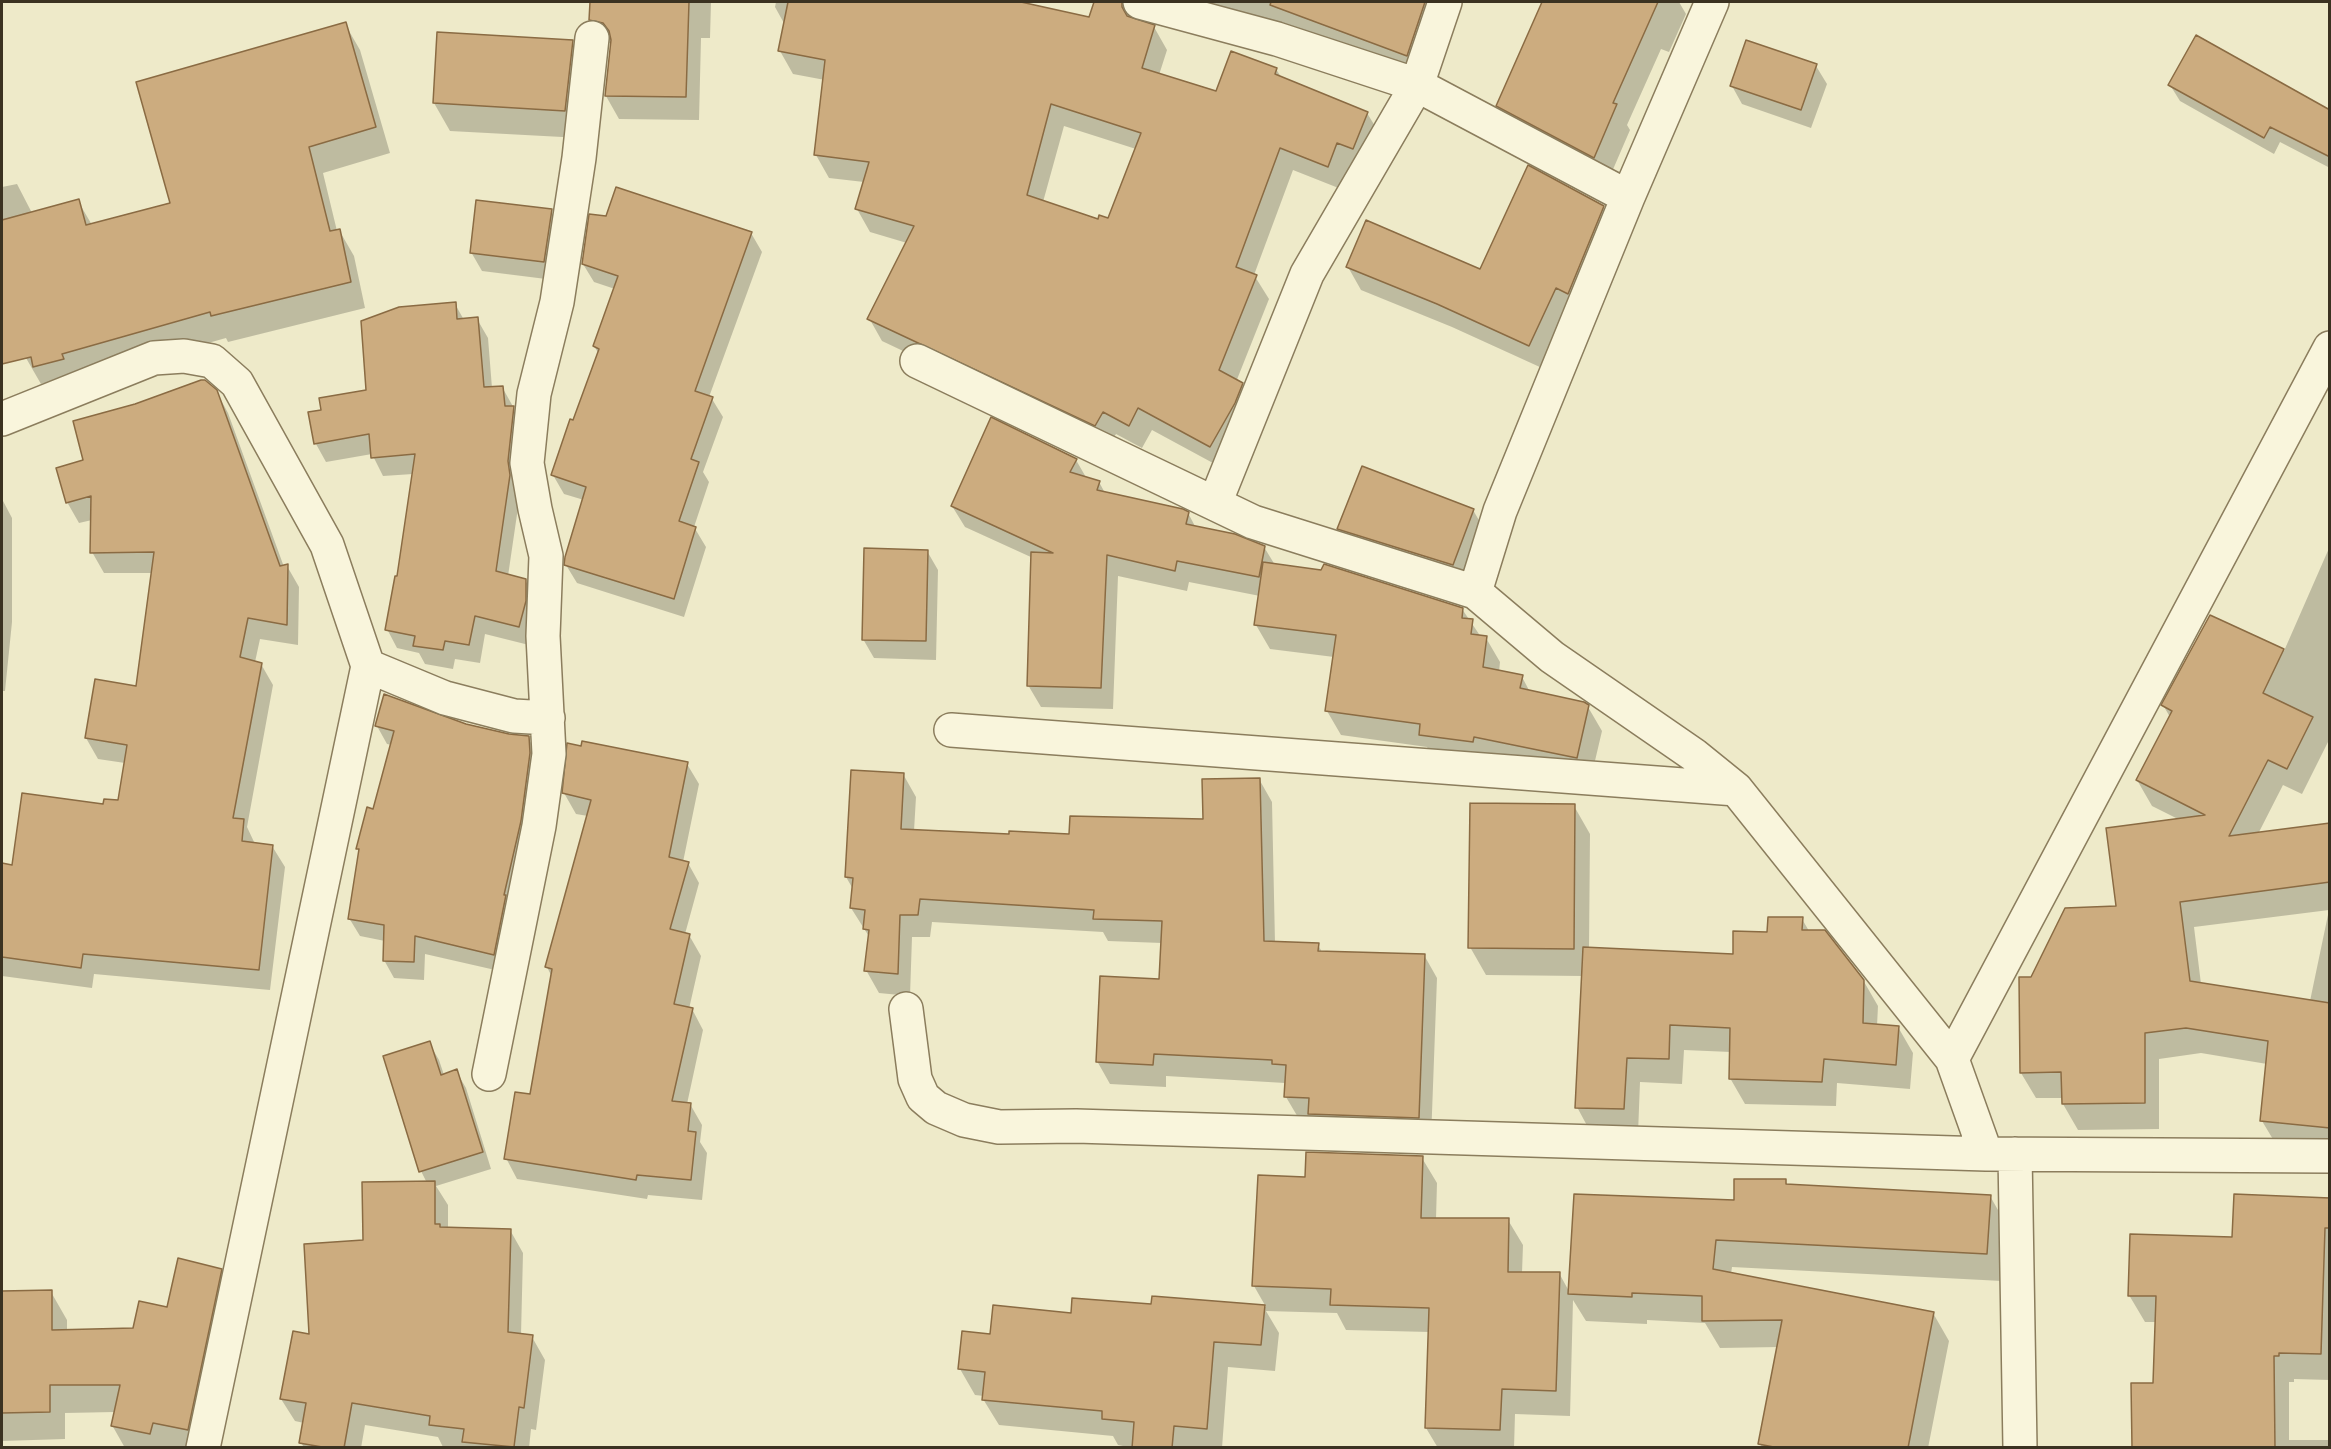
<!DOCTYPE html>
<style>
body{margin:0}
#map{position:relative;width:2331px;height:1449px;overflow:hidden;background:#eeeac9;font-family:"Playfair Display",serif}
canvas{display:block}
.frame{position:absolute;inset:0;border:3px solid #3b3221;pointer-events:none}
</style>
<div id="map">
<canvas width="2331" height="1449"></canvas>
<div class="frame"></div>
</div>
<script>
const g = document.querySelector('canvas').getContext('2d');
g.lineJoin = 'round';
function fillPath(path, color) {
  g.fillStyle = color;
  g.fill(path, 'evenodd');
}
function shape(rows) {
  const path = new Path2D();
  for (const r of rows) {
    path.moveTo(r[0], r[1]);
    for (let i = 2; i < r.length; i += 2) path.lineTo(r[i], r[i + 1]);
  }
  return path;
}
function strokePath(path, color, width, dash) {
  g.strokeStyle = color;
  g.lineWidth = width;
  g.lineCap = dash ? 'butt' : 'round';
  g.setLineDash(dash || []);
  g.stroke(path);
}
fillPath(shape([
 [591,2,711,2,710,38,701,38,699,120,619,119,606,96,612,43,604,43,591,20],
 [776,2,1014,2,1090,19,1105,12,1107,2,1455,2,1420,78,1140,11,1135,20,1154,27,1167,50,1159,75,1217,93,1276,69,1281,77,1367,113,1381,136,1366,172,1350,165,1341,189,1293,170,1254,275,1269,299,1236,382,1242,384,1255,408,1224,469,1152,430,1142,448,1116,434,1108,448,882,341,869,318,907,243,870,232,857,209,864,182,829,178,816,155,825,80,793,74,780,51,785,25,775,7],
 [1064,126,1136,149,1109,220,1099,221,1043,202],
 [1543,2,1679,2,1686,14,1669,52,1661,49,1627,125,1630,130,1608,181,1512,130,1498,106],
 [345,24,360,50,390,153,323,173,337,231,339,230,354,256,365,308,228,342,226,338,76,380,49,392,44,383,41,384,26,358,17,351,2,354,2,187,17,184,32,213,78,201,92,225,172,204],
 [572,41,588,69,581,138,450,131,434,103],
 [1816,66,1827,84,1811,128,1742,104,1732,86],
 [2170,85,2330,112,2330,168,2280,142,2274,154,2180,101],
 [1603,207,1617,230,1542,368,1452,327,1361,290,1348,267,1481,271],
 [551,211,562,230,554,280,482,271,471,252],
 [751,233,762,252,709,397,712,399,723,417,703,472,709,482,694,527,706,547,684,617,577,583,566,565,584,500,564,494,553,475,599,354,594,346,615,289,594,282,583,264],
 [455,304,464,320,477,319,488,338,492,388,502,387,524,426,520,494,508,576,525,580,536,599,529,645,485,634,480,663,455,659,453,669,425,664,419,653,397,648,387,629,398,578,413,474,383,476,372,454,326,462,316,444,323,411,367,391],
 [216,391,228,413,284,567,287,566,299,587,298,645,260,639,255,662,261,664,273,685,247,827,255,844,272,846,285,867,270,990,94,974,92,988,2,976,2,865,13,866,105,806,119,802,125,763,98,759,86,738,137,688,153,573,104,573,92,552,92,520,79,523,67,502,85,462],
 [1076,460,1087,479,1099,482,1105,493,1188,513,1196,528,1264,547,1275,565,1462,609,1481,637,1486,638,1500,662,1499,672,1522,677,1530,692,1588,707,1602,731,1590,782,1434,759,1427,747,1341,735,1327,711,1334,657,1270,649,1256,625,1260,596,1189,582,1187,591,1118,576,1113,709,1041,707,1028,685,1033,558,965,527,952,506],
 [2,499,12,518,12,622,5,691,2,691],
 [1473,510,1484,529,1463,583,1350,547,1339,529],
 [2330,546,2330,738,2302,794,2283,785,2258,834,2330,824,2330,1161,2277,1146,2262,1121,2267,1064,2201,1053,2159,1059,2159,1129,2078,1130,2063,1104,2063,1098,2036,1098,2021,1073,2032,978,2117,907,2180,820,2152,806,2137,780,2170,717,2163,705,2210,617,2284,651],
 [2329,910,2310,1001,2201,984,2194,927],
 [927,551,938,570,936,660,874,658,863,639],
 [377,726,466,726,509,736,528,738,539,756,504,972,425,954,424,980,394,978,384,960,385,941,360,936,349,918,360,852,358,848,374,810,392,745,387,744],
 [687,764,699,784,683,862,688,863,699,883,685,934,689,935,701,956,689,1009,692,1009,703,1030,687,1104,690,1104,702,1125,700,1142,707,1153,702,1200,648,1195,647,1199,517,1179,506,1158,532,1096,552,977,547,967,588,816,576,814,564,793],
 [903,774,916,797,914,831,1010,835,1070,836,1205,821,1259,779,1272,802,1275,943,1318,945,1322,952,1424,955,1437,978,1431,1140,1299,1119,1286,1097,1285,1083,1166,1076,1166,1087,1110,1084,1097,1061,1160,980,1162,943,1108,941,1103,932,932,922,930,937,912,937,910,996,879,993,866,970,870,938,851,908,853,889,846,877],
 [1574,806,1590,834,1589,949,1734,955,1769,934,1802,919,1809,931,1863,980,1878,1006,1877,1026,1898,1027,1913,1053,1910,1089,1837,1083,1836,1106,1745,1104,1730,1078,1731,1052,1684,1050,1682,1084,1640,1082,1638,1134,1591,1133,1577,1107,1583,976,1486,975,1470,947],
 [429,1043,439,1060,444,1075,456,1071,466,1088,491,1169,436,1186,448,1205,448,1229,510,1230,523,1253,521,1335,532,1337,545,1360,536,1430,531,1429,529,1448,447,1448,443,1447,438,1437,365,1425,361,1448,304,1448,301,1442,304,1423,295,1421,281,1399,311,1335,364,1242,427,1183,421,1171],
 [1422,1158,1437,1183,1436,1219,1508,1220,1523,1245,1522,1273,1559,1273,1570,1293,1735,1201,1785,1180,1788,1186,1990,1196,2006,1224,2002,1281,1732,1267,1731,1274,1933,1313,1949,1341,1928,1448,1762,1448,1760,1443,1779,1347,1720,1348,1705,1323,1647,1320,1647,1324,1586,1321,1573,1300,1570,1416,1515,1414,1514,1448,1438,1448,1426,1428,1430,1332,1346,1330,1337,1313,1266,1311,1279,1333,1275,1371,1228,1367,1222,1448,1133,1448,1118,1445,1113,1436,999,1425,983,1399,984,1396,975,1395,960,1369,991,1335,1072,1314,1152,1306,1153,1298,1266,1307,1254,1286,1306,1178],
 [2330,1199,2330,1380,2294,1379,2294,1382,2289,1382,2289,1440,2330,1440,2330,1448,2134,1448,2155,1384,2157,1322,2145,1322,2129,1295,2233,1239],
 [221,1270,237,1298,205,1448,125,1448,112,1425,115,1412,65,1413,65,1439,2,1441,2,1293,51,1292,67,1320,67,1331,134,1329,168,1309]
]), '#0003');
const building = shape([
 [590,2,689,2,686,97,605,96,611,40,609,31,603,23,589,20,590,2],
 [788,2,1021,2,1089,17,1094,2,1122,2,1122,7,1127,16,1155,25,1142,68,1216,91,1231,51,1277,68,1275,74,1368,112,1353,149,1337,143,1328,167,1280,148,1236,267,1257,275,1219,370,1243,383,1235,403,1210,447,1138,408,1129,426,1103,412,1095,426,867,319,914,226,855,209,869,162,814,155,825,60,778,51,788,2],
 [1051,104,1141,133,1108,218,1099,215,1098,219,1027,195,1051,104],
 [1271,2,1425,2,1407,56,1270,5,1271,2],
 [1542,2,1658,2,1613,103,1617,104,1594,158,1496,106,1542,2],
 [346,22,376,127,309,147,330,231,340,229,351,282,211,316,210,312,62,354,64,359,33,367,31,357,2,364,2,220,79,199,86,225,170,203,136,82,346,22],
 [437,32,573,40,565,111,433,103,437,32],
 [2196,35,2330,110,2330,157,2270,127,2264,138,2168,85,2196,35],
 [1746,40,1817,64,1801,110,1730,86,1746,40],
 [1528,165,1604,206,1568,294,1556,288,1529,346,1437,304,1346,267,1366,220,1480,269,1528,165],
 [616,187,752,232,695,391,713,397,691,459,699,462,679,521,696,527,674,599,564,565,565,557,586,487,551,475,570,419,573,420,599,349,593,346,618,276,582,264,589,214,606,216,616,187],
 [476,200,552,209,544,262,470,253,476,200],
 [456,302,457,319,478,317,484,387,503,386,505,406,514,406,508,461,510,475,496,571,526,579,526,601,519,627,475,616,469,645,445,641,443,650,413,646,415,636,385,630,395,576,397,576,415,454,371,458,369,434,314,444,308,412,321,410,319,398,366,390,361,321,399,307,456,302],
 [201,380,205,380,217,390,280,566,288,564,287,625,248,618,240,657,262,663,233,818,244,819,242,841,273,845,259,970,83,954,81,968,2,957,2,863,12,865,22,793,103,804,104,799,118,800,127,745,85,738,95,679,136,686,154,552,90,553,91,496,66,503,56,468,83,460,73,421,135,404,201,380],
 [991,417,1077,459,1070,472,1100,481,1097,490,1183,509,1189,512,1186,524,1235,534,1265,546,1259,577,1177,561,1175,571,1107,555,1101,688,1027,686,1031,552,1053,553,951,506,991,417],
 [1362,466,1474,509,1453,565,1337,529,1362,466],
 [864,548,928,550,926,641,862,640,864,548],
 [1263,562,1321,570,1324,564,1463,608,1462,618,1473,619,1471,634,1487,636,1483,667,1523,675,1520,688,1584,702,1589,705,1577,758,1474,737,1473,742,1419,735,1420,724,1325,711,1336,635,1254,625,1263,562],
 [2210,615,2284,649,2263,693,2313,717,2287,769,2268,760,2229,836,2330,823,2330,882,2180,902,2190,981,2330,1003,2330,1128,2260,1121,2268,1041,2186,1028,2145,1033,2145,1103,2062,1104,2061,1072,2020,1073,2019,977,2031,977,2065,908,2116,906,2106,828,2205,815,2136,780,2172,711,2161,705,2210,615],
 [384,694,466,724,509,734,529,736,530,753,521,821,504,895,506,895,494,955,415,936,414,962,383,961,384,925,348,919,359,849,356,849,367,807,373,809,394,731,375,726,384,694],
 [582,741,688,762,669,857,689,862,670,929,690,934,674,1004,693,1008,672,1101,691,1103,688,1131,696,1132,691,1180,637,1175,636,1180,504,1159,515,1092,530,1094,552,969,545,967,591,800,562,793,567,743,581,746,582,741],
 [851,770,904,773,901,829,1009,834,1009,831,1069,834,1070,816,1203,819,1202,779,1260,778,1264,941,1319,943,1318,951,1425,954,1419,1118,1308,1114,1309,1098,1284,1097,1286,1065,1272,1064,1272,1060,1154,1054,1153,1065,1096,1062,1100,976,1159,979,1162,921,1093,919,1094,910,920,899,918,915,900,915,898,974,864,971,869,930,863,929,865,910,850,908,853,878,845,877,851,770],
 [1470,803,1575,804,1574,949,1468,948,1470,803],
 [1768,917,1803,917,1802,930,1825,930,1864,980,1863,1023,1899,1026,1896,1065,1824,1059,1822,1082,1729,1079,1730,1028,1670,1025,1669,1059,1627,1058,1624,1109,1575,1108,1583,947,1733,954,1733,931,1767,932,1768,917],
 [430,1041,441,1075,457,1069,483,1152,419,1172,383,1056,430,1041],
 [1306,1152,1423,1156,1421,1218,1509,1218,1508,1272,1560,1272,1556,1391,1502,1389,1500,1430,1425,1428,1429,1308,1330,1305,1331,1289,1252,1286,1258,1175,1305,1177,1306,1152],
 [1734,1179,1786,1179,1786,1184,1991,1195,1987,1254,1716,1240,1713,1269,1934,1312,1908,1448,1779,1448,1758,1444,1782,1320,1702,1321,1702,1296,1632,1293,1632,1297,1568,1294,1574,1194,1734,1200,1734,1179],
 [435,1181,435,1224,440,1224,440,1227,511,1229,508,1332,533,1335,524,1408,519,1407,514,1447,462,1442,464,1429,429,1425,430,1416,352,1403,344,1448,328,1448,299,1443,306,1403,280,1399,293,1331,309,1334,304,1244,363,1240,362,1182,435,1181],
 [2234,1194,2330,1198,2330,1228,2325,1228,2321,1354,2279,1353,2279,1356,2274,1356,2275,1448,2132,1448,2131,1383,2153,1383,2156,1296,2128,1296,2130,1234,2232,1237,2234,1194],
 [178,1258,222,1269,188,1430,153,1423,150,1434,111,1426,120,1385,50,1385,50,1412,2,1413,2,1291,52,1290,52,1330,133,1328,139,1301,167,1307,178,1258],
 [1152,1296,1265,1305,1261,1345,1214,1342,1207,1429,1174,1426,1172,1448,1132,1448,1134,1422,1102,1419,1102,1411,982,1400,985,1372,958,1369,962,1331,990,1334,993,1305,1071,1313,1072,1298,1151,1304,1152,1296]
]);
fillPath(building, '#ccac7f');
strokePath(building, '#8a6b43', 1.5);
const minor = shape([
 [1140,2,1277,39,1417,85,1628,197],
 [1712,2,1628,197,1500,511,1475,592,1552,657,1694,755,1736,789,1952,1059,1986,1154],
 [917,361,1253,522,1475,592],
 [2,419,154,358,184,356,212,361,237,383,327,545,368,666,445,698,514,716,548,718],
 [1215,503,1307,274,1417,85,1445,2],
 [951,730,1736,789],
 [906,1009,915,1079,923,1097,936,1108,964,1120,999,1127,1076,1126,1986,1154,2330,1156],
 [1952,1059,2330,348],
 [489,1074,539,826,549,754,543,636,546,556,535,509,527,463,534,394,557,302,579,158,592,38],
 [2015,1154,2020,1448],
 [203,1448,368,666]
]);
strokePath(minor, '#8b7d5d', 36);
strokePath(minor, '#f9f5dc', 33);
</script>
